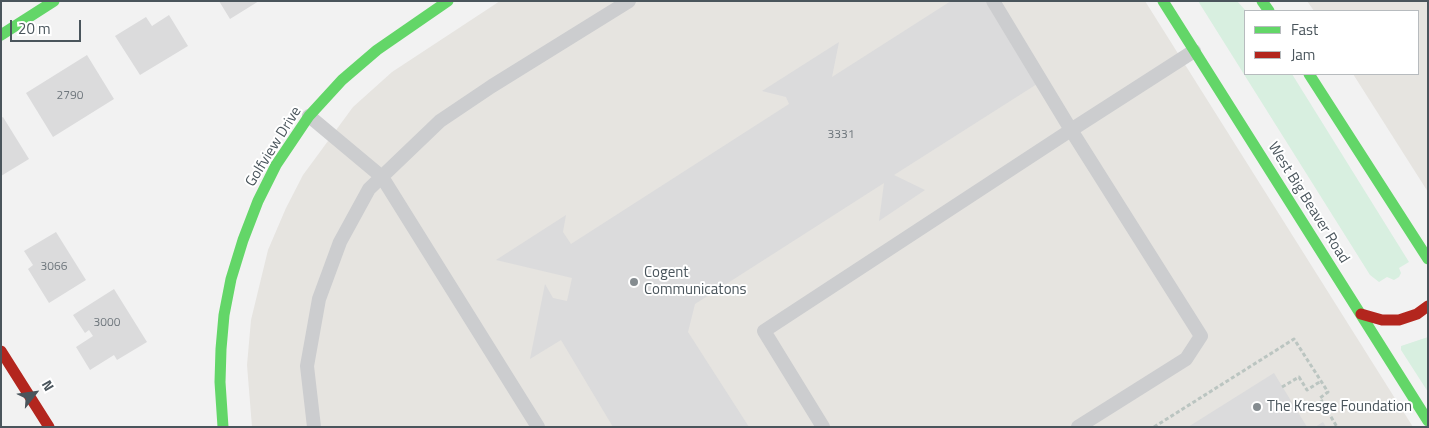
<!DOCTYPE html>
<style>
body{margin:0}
#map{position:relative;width:1429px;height:428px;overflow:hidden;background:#f2f2f2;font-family:"Titillium Web",sans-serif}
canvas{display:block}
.frame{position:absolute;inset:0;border:2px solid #4a555c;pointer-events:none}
.legend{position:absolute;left:1244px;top:10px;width:175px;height:65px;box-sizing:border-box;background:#fff;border:1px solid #b7bbbe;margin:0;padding:6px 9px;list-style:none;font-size:15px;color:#4a555c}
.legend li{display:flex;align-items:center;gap:10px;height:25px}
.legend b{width:25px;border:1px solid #b7bbbe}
.north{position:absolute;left:10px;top:368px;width:50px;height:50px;-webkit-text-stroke:4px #fff;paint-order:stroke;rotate:60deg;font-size:14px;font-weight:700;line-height:20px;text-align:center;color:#4a555c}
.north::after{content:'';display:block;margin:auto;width:18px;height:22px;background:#4a555c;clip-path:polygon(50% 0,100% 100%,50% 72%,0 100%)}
.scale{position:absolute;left:10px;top:20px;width:71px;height:22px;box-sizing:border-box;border:2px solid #4a555c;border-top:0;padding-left:6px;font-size:15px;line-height:18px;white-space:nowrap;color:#4a555c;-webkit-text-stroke:4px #fff;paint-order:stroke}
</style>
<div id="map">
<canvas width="1429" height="428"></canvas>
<div class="frame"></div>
<ul class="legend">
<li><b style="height:6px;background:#63d668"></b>Fast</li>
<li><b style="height:6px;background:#b3261e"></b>Jam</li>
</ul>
<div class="north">N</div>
<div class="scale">20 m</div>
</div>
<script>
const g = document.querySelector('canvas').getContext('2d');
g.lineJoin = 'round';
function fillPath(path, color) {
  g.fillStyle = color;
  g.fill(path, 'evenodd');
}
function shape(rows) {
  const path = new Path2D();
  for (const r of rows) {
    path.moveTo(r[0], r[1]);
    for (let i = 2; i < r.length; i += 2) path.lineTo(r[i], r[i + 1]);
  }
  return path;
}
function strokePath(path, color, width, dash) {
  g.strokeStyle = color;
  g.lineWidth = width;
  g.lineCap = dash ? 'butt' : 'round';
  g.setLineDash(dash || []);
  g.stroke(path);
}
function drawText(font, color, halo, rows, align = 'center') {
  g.font = font + ' "Titillium Web",sans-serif';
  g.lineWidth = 4;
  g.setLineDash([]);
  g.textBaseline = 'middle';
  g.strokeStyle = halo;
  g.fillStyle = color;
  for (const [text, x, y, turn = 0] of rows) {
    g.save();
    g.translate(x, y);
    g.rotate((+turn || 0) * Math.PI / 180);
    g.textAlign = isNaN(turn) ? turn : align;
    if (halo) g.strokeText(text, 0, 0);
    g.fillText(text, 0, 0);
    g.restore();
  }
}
fillPath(shape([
 [500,1,1145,1,1413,427,252,427,247,365,251,320,268,250,286,208,303,175,353,107,392,72],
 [1307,1,1428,1,1428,192,1353,74,1418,74,1418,11,1314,11]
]), '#e6e4e0');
fillPath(shape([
 [1198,1,1237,1,1246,11,1245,74,1292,74,1409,262,1399,268,1401,273,1399,277,1394,280,1387,277,1379,282,1370,275],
 [1428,337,1428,392,1401,350,1401,346]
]), '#d8efe0');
fillPath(shape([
 [219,1,259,1,230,19],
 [951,1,985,1,1037,84,894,175,925,190,879,221,884,183,695,304,688,332,749,427,613,427,561,340,530,359,545,284,553,298,567,301,572,278,496,260,566,215,563,232,571,244,789,104,786,97,762,91,839,42,832,77],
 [169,15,188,46,140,75,115,36,146,17,152,26],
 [87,55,114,99,53,137,26,93],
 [3,117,29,159,1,176,1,118],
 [56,232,86,280,49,303,28,269,33,265,24,251],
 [114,289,147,342,117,360,114,355,90,370,76,347,93,336,89,330,85,333,73,315],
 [1274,373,1307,427,1188,427],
 [1323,422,1326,427,1315,427]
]), '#dbdbdc');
strokePath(shape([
 [1282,387,1299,377,1307,390,1321,381],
 [1154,427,1294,339,1328,392,1320,398,1337,427]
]), '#bbc5c1', 3, [4, 2.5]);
strokePath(shape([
 [309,116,382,177,538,427],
 [314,427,307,366,319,299,340,242,369,189,440,121,492,86,629,1],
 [823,427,764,331,1071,130,993,1],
 [1078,427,1186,359,1201,336,1071,130,1194,51]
]), '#cccdcf', 14);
strokePath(shape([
 [1163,1,1428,421],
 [1262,1,1269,11],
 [1,35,54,1],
 [1309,74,1428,259],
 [223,427,220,382,221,349,224,315,231,279,243,240,258,201,276,165,309,116,342,80,377,50,448,1]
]), '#63d668', 11);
strokePath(shape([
 [1361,314,1382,320,1399,320,1417,314,1428,306],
 [1,351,49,427]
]), '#b3261e', 11);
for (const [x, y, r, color] of [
 [634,282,5,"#858c90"],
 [1257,407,5,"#858c90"]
]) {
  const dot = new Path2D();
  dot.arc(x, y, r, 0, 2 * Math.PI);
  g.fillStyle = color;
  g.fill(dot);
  strokePath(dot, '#fff', 2);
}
drawText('12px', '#6f777d', null, [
 ["2790",70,96],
 ["3331",841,135],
 ["3066",54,267],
 ["3000",107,323]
]);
drawText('15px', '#4a555c', '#fff', [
 ["Golfview Drive",274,147,-58],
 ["West Big Beaver Road",1308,203,58]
]);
drawText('15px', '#4a555c', '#fff', [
 ["Cogent",644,273],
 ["Communicatons",644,290],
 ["The Kresge Foundation",1267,407]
], 'left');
</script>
